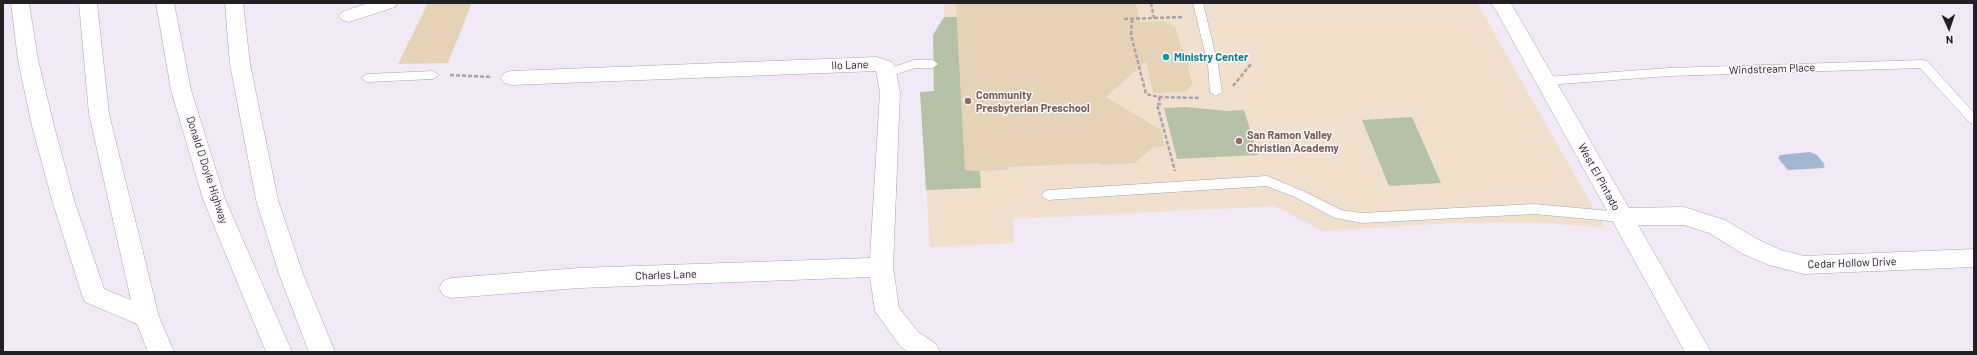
<!DOCTYPE html>
<style>
body{margin:0}
#map{position:relative;width:1977px;height:355px;overflow:hidden;background:#f2e9f7;font-family:Barlow,sans-serif}
canvas{display:block}
.frame{position:absolute;inset:0;border:4px solid #232025;pointer-events:none}
.north{position:absolute;left:1929px;top:8px;width:40px;height:40px;-webkit-text-stroke:3px #fcf8fe;paint-order:stroke;rotate:177deg;font-size:11px;font-weight:700;line-height:16px;text-align:center;color:#232025}
.north::after{content:'';display:block;margin:auto;width:14px;height:18px;background:#232025;clip-path:polygon(50% 0,100% 100%,50% 72%,0 100%)}
</style>
<div id="map">
<canvas width="1977" height="355"></canvas>
<div class="frame"></div>
<div class="north">N</div>
</div>
<script>
const g = document.querySelector('canvas').getContext('2d');
g.lineJoin = 'round';
function fillPath(path, color) {
  g.fillStyle = color;
  g.fill(path, 'evenodd');
}
function shape(rows) {
  const path = new Path2D();
  for (const r of rows) {
    path.moveTo(r[0], r[1]);
    for (let i = 2; i < r.length; i += 2) path.lineTo(r[i], r[i + 1]);
  }
  return path;
}
function strokePath(path, color, width, dash) {
  g.strokeStyle = color;
  g.lineWidth = width;
  g.lineCap = dash ? 'butt' : 'round';
  g.setLineDash(dash || []);
  g.stroke(path);
}
function drawText(font, color, halo, rows, align = 'center') {
  g.font = font + ' Barlow,sans-serif';
  g.lineWidth = 3;
  g.setLineDash([]);
  g.textBaseline = 'middle';
  g.strokeStyle = halo;
  g.fillStyle = color;
  for (const [text, x, y, turn = 0] of rows) {
    g.save();
    g.translate(x, y);
    g.rotate((+turn || 0) * Math.PI / 180);
    g.textAlign = isNaN(turn) ? turn : align;
    if (halo) g.strokeText(text, 0, 0);
    g.fillText(text, 0, 0);
    g.restore();
  }
}
fillPath(shape([
 [944,3,1477,3,1605,228,1533,222,1453,223,1322,231,1275,206,1013,219,1014,243,930,247,920,92,933,91,933,35,944,17]
]), '#f1e0ce');
fillPath(shape([
 [944,17,957,17,965,169,980,171,981,188,926,190,920,92,934,91,933,35],
 [1186,107,1228,111,1244,110,1258,155,1177,159,1164,108],
 [1412,117,1441,183,1389,186,1362,120]
]), '#b6c2a7');
fillPath(shape([
 [1810,152,1817,155,1825,165,1823,166,1825,168,1788,170,1778,158,1780,155]
]), '#a4b5d1');
fillPath(shape([
 [428,3,472,3,448,63,398,64],
 [956,3,1136,3,1140,22,1164,21,1176,28,1181,48,1185,51,1189,64,1188,68,1193,84,1185,92,1153,93,1146,61,1106,97,1161,130,1165,146,1153,147,1135,163,1101,165,1100,163,1007,167,1008,170,977,171,965,170]
]), '#e6d3b5');
const service = shape([
 [1193,3,1203,3,1218,65,1222,92,1216,96,1210,92,1208,65,1193,3],
 [914,60,933,60,938,64,933,68,915,68,888,77,882,73,884,70,914,60],
 [1923,60,1927,61,1974,113,1974,124,1970,123,1920,68,1669,76,1546,85,1540,81,1546,77,1669,68,1923,60],
 [433,71,439,75,433,79,367,82,361,78,367,74,433,71],
 [1267,176,1303,191,1341,210,1362,213,1534,204,1621,212,1625,214,1627,217,1625,220,1621,222,1534,214,1362,223,1335,218,1295,197,1266,186,1048,200,1044,198,1042,195,1044,192,1048,190,1267,176]
]);
const minor = shape([
 [368,3,397,3,395,7,349,22,342,20,339,16,342,12,368,3],
 [1491,3,1510,3,1512,5,1629,208,1684,207,1725,220,1759,240,1781,250,1804,256,1974,249,1974,267,1804,274,1769,265,1743,254,1709,233,1684,225,1638,225,1711,352,1685,352,1497,12,1491,3],
 [877,57,892,62,895,67,900,92,893,267,899,308,918,332,936,344,940,352,908,352,900,346,875,311,870,277,579,288,451,298,443,295,439,288,443,281,451,278,579,268,870,258,880,92,876,71,511,85,504,83,501,78,504,73,511,71,877,57]
]);
const motorway = shape([
 [11,3,29,3,38,60,54,126,74,200,104,289,131,300,89,114,79,3,97,3,109,114,159,317,174,352,148,352,137,324,85,302,82,295,52,200,32,126,18,60,11,3],
 [156,3,174,3,191,90,225,199,292,352,266,352,203,199,171,90,156,3],
 [225,3,243,3,250,64,278,200,303,274,335,352,309,352,279,274,256,200,230,64,225,3]
]);
strokePath(service, '#a9a1ae', 1);
strokePath(minor, '#a9a1ae', 1);
strokePath(motorway, '#a9a1ae', 1);
strokePath(shape([
 [1151,3,1154,18],
 [1124,19,1183,17],
 [1132,19,1131,35,1146,94,1159,97,1200,98],
 [450,75,491,77],
 [1233,86,1251,64],
 [1159,97,1160,104,1157,104,1175,171]
]), '#a8a2ac', 2.5, [4, 2]);
fillPath(service, '#fff');
fillPath(minor, '#fff');
fillPath(motorway, '#fff');
for (const [x, y, r, color] of [
 [1166,57,4,"#0f9aa8"],
 [968,101,4,"#8d6e63"],
 [1239,141,4,"#8d6e63"]
]) {
  const dot = new Path2D();
  dot.arc(x, y, r, 0, 2 * Math.PI);
  g.fillStyle = color;
  g.fill(dot);
  strokePath(dot, '#fcf8fe', 1.5);
}
drawText('bold 11px', '#0d838f', '#fcf8fe', [
 ["Ministry Center",1174,57]
], 'left');
drawText('11px', '#232025', '#fcf8fe', [
 ["Ilo Lane",850,65,-2],
 ["Windstream Place",1772,69,-2],
 ["Donald D Doyle Highway",207,170,72],
 ["West El Pintado",1599,177,61],
 ["Cedar Hollow Drive",1852,263,-2],
 ["Charles Lane",666,275,-2]
]);
drawText('bold 11px', '#785e54', '#fcf8fe', [
 ["Community",976,95],
 ["Presbyterian Preschool",976,108],
 ["San Ramon Valley",1247,135],
 ["Christian Academy",1247,148]
], 'left');
</script>
